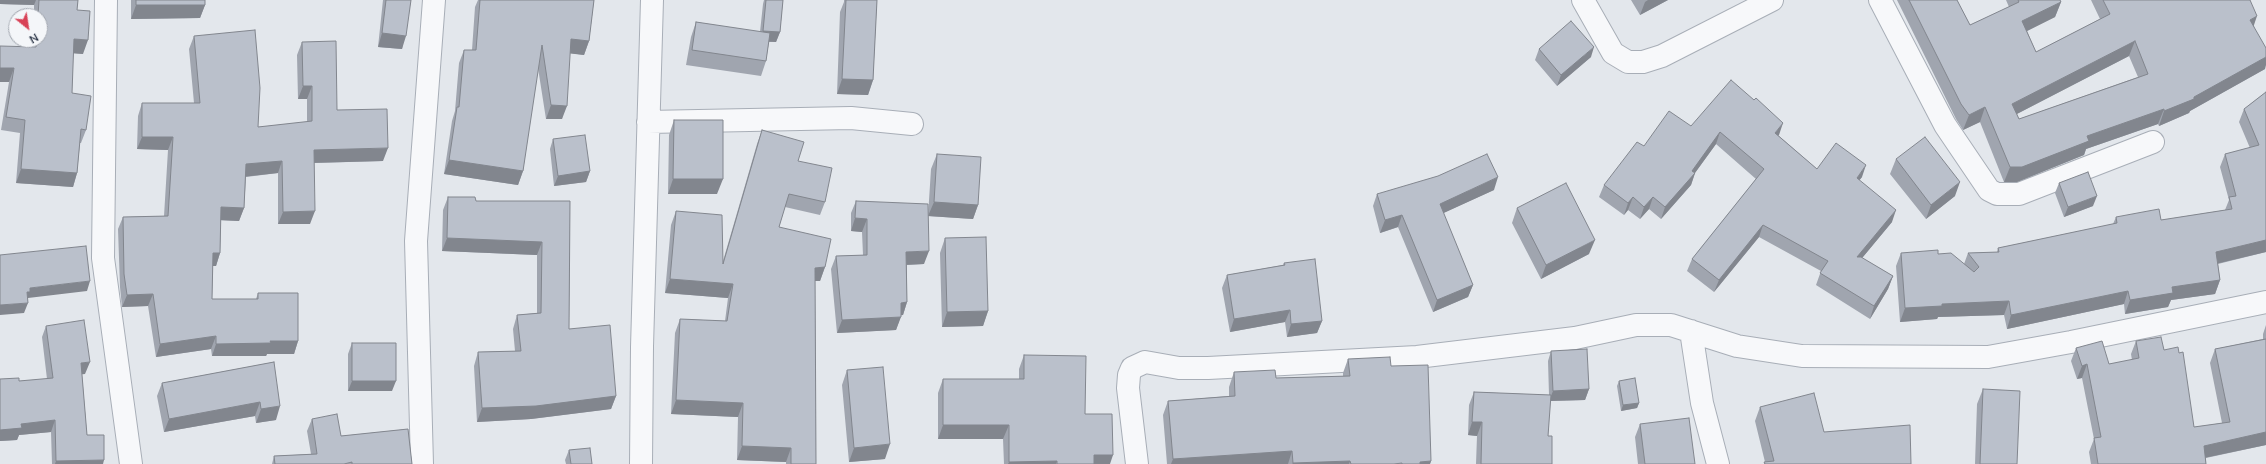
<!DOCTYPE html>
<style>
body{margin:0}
#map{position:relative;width:2266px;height:464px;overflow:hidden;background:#e3e7ec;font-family:"Nunito Sans",sans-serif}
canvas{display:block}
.north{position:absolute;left:8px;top:8px;width:40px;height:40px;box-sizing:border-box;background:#f4f6f9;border:1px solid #a3a8b1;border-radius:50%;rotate:150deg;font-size:11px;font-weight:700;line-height:16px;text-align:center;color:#2a3446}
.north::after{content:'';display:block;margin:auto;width:14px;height:18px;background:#d84257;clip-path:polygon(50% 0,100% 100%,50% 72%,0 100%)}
</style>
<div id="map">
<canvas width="2266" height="464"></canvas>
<div class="north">N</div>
</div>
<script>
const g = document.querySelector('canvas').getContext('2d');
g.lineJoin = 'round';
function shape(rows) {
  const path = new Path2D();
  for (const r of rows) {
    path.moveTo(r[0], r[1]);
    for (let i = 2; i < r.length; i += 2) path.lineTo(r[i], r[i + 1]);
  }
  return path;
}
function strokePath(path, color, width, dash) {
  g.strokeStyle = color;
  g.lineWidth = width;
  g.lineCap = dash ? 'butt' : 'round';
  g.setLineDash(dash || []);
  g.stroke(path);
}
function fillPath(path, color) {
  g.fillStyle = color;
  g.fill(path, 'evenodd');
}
const street = shape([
 [106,0,103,258,131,464],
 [1583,0,1613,53,1628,62,1643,62,1662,56,1772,0],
 [1880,0,1945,125,1989,190,1997,194,2019,194,2153,142],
 [648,122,851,118,912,124],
 [1691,331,1702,403,1718,464],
 [422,464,416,241,434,0],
 [641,464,642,347,652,0],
 [1137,464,1128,388,1129,375,1132,368,1145,362,1179,368,1208,368,1417,357,1575,338,1636,325,1671,325,1737,346,1802,356,1988,357,2071,342,2266,302]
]);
strokePath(street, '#a8aeb7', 24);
strokePath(street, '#f7f8fa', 22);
fillPath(shape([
 [0,0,78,0,77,10,83,54,73,53,72,93,86,130,81,143,80,143,77,173,73,187,16,183,20,133,1,130,9,82,0,82,32,47,32,40,40,40,40,16,34,16,34,5,0,4],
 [131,0,205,0,205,5,200,18,131,19],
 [383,0,411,0,402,49,378,47],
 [478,0,594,0,589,41,584,55,570,53,562,119,546,119,538,68,523,171,518,185,444,174,452,121,455,111,459,63,464,50,472,50,475,7],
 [764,0,783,0,780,32,776,42,769,42,766,61,761,76,686,65,691,37,696,22,760,32,763,4],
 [844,0,877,0,873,80,868,95,837,94,840,12,844,2],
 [1631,0,1668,0,1640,15],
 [1897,0,1957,0,1970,25,2009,7,2006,0,2060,0,2061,2,2055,17,2027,31,2036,52,2100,19,2091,0,2250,0,2254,26,2265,69,2190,111,2189,113,2159,126,2158,124,2086,149,2084,155,2017,182,2004,182,1980,122,1963,130,1956,119],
 [2129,56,2138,77,2019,119,2017,114],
 [194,36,258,127,307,122,307,99,298,99,297,55,302,42,337,110,383,161,314,163,310,224,278,224,278,173,246,177,244,208,239,221,221,220,220,253,216,266,213,266,212,299,256,299,258,293,298,341,294,354,267,354,266,356,212,356,211,349,156,357,148,306,122,307,120,287,118,229,123,217,164,216,168,150,137,149,138,116,142,103,194,103,189,49],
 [1539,49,1591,57,1557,86,1535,60],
 [2266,92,2266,252,2218,264,2220,280,2215,294,2171,300,2168,307,2125,314,2124,304,2007,329,2004,315,1938,317,1937,319,1900,322,1896,266,1901,253,1938,254,1964,264,1968,253,1997,252,1998,248,2113,224,2116,217,2161,220,2225,210,2229,200,2220,167,2225,154,2250,148,2239,122,2244,109],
 [674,120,717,194,668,194,669,135],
 [1691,126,1779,136,1817,169,1862,177,1859,180,1892,222,1862,258,1893,276,1888,289,1870,319,1816,285,1821,271,1759,237,1714,292,1687,271,1692,259,1756,179,1716,144,1695,173,1691,185,1661,219,1649,209,1640,219,1628,210,1624,215,1599,197,1604,185,1644,146],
 [762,130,798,161,825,202,820,215,785,207,779,227,825,267,820,281,815,281,816,464,786,464,786,462,737,460,738,417,671,414,675,333,680,319,725,321,728,298,665,293,671,225,676,211,723,261,757,144],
 [553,139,590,171,586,182,554,186,550,149],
 [937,154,978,205,973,219,928,216,931,169],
 [1896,159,1955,196,1926,219,1890,174],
 [2059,183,2093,206,2064,217,2055,193],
 [1494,190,1443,213,1473,285,1468,297,1433,312,1398,227,1380,233,1373,206,1377,194],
 [448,197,476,201,570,201,569,329,616,396,611,409,531,419,477,422,474,366,478,352,515,351,513,329,517,315,537,313,537,255,442,251,443,210],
 [856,201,924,264,907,265,907,302,903,315,901,315,896,330,837,333,831,269,836,256,863,255,862,232,851,231,851,213],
 [1517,208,1589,254,1541,279,1512,223],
 [945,238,988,311,983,326,942,327,940,253],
 [1284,263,1322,321,1317,333,1287,337,1285,322,1230,332,1222,288,1227,275,1283,265],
 [2266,325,2266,445,2206,458,2206,464,2091,464,2089,452,2094,439,2082,378,2077,379,2071,361,2076,348,2109,364,2132,360,2131,354,2136,341,2164,350,2194,427,2222,423,2210,363,2215,349,2263,339,2263,334],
 [46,326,85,374,82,374,87,435,103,464,52,464,51,432,19,435,17,440,0,441,0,379,19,381,47,379,42,337],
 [352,343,392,391,348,391,348,354],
 [1551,351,1589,389,1585,400,1550,401,1548,436,1552,464,1476,464,1477,436,1468,435,1469,405,1474,392,1549,395,1548,361],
 [1024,355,1085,414,1110,464,1004,464,1003,439,938,439,938,393,943,379,1019,379,1019,369],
 [1348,359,1391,366,1431,461,1430,464,1167,464,1163,415,1168,401,1229,396,1229,387,1234,372,1276,378,1343,376,1343,373],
 [274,362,276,420,256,423,255,416,164,432,157,396,162,383],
 [847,370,885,459,849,462,842,385],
 [1619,381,1639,403,1637,408,1621,411,1617,386],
 [1983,389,2017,464,1975,464,1977,404],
 [1760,407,1824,432,1911,464,1764,464,1764,462,1765,462,1755,421],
 [312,419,341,436,408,429,412,464,272,464,274,456,311,454,307,431],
 [1640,424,1695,464,1638,464,1635,437],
 [569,450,592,464,566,464,565,460]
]), '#a0a5af');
fillPath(shape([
 [0,0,36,0,34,5,0,4],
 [1648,0,1668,0,1640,15,1645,2],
 [2061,2,2055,17,2017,36,2022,21],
 [136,5,205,5,200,18,131,19],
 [2257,16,2252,31,2250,20],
 [763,31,780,32,776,42,760,41],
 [382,33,406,36,402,49,378,47],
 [74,39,88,40,83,54,69,53],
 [571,39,589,41,584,55,566,53],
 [2135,41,2129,56,2007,119,2012,104],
 [1594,47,1591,57,1557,86,1561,75],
 [2266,57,2266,65,2265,69,2190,111,2189,113,2159,126,2164,111,2194,97],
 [0,68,14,68,9,82,0,82],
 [842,79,873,80,868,95,837,94],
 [303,86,312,86,307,99,298,99],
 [551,105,567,106,562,119,546,119],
 [1985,107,1980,122,1963,130,1969,115],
 [2164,109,2158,124,2086,149,2084,155,2017,182,2004,182,2010,167,2087,136],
 [1783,123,1779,135,1771,145,1775,133],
 [1720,132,1716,144,1692,177,1695,173,1691,185,1661,219,1665,207],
 [142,137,173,137,168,150,137,149],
 [388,148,383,161,309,163,314,150],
 [449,160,523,171,518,185,444,174],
 [282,161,278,173,242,177,246,164],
 [1866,165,1862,177,1852,190,1857,178],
 [21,169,77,173,73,187,16,183],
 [590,171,586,182,554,186,558,176],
 [1498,177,1494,190,1435,217,1440,204],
 [673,179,723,179,717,194,668,194],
 [1960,182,1955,196,1926,219,1931,205],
 [2097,196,2093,206,2064,217,2068,207],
 [1633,197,1628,210,1624,215,1628,203],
 [1653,197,1649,209,1640,219,1644,207],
 [934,202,978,205,973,219,928,216],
 [221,207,244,208,239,221,216,220],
 [1896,210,1892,222,1853,269,1857,257],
 [315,211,310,224,278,224,283,212],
 [1402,215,1398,227,1380,233,1385,220],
 [855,218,867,219,862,232,851,231],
 [1763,225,1759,237,1714,292,1719,280],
 [447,238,542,242,537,255,442,251],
 [1595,240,1589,254,1541,279,1546,265],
 [2266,240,2266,252,2211,265,2216,252],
 [929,251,924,264,902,265,906,252],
 [213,253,220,253,216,266,208,266],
 [825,267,820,281,810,281,815,268],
 [1893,276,1888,289,1870,319,1874,306],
 [670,279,733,284,728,298,665,293],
 [2220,280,2215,294,2171,300,2168,307,2125,314,2130,300,2172,287],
 [90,281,87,291,28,298,27,302,27,292,30,288],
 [1473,285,1468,297,1433,312,1437,300],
 [2128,291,2124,304,2007,329,2011,315],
 [153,294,148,306,122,307,127,295],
 [2009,301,2004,315,1938,317,1937,319,1900,322,1905,308,1942,304],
 [907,302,903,315,896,316,901,303],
 [28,303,24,313,0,315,0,305],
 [1290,310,1285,322,1230,332,1234,319],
 [988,311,983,326,942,327,947,312],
 [901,317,896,330,837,333,842,320],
 [1322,321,1317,333,1287,337,1291,324],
 [216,336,211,349,156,357,160,344],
 [270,341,298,341,294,354,267,354,266,356,212,356,216,344],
 [90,362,85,374,76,375,81,363],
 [2087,364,2082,378,2077,379,2082,366],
 [352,381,396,381,392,391,348,391],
 [1589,389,1585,400,1549,401,1553,391],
 [616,396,611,409,531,419,477,422,482,408],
 [676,400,743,403,738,417,671,414],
 [260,402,255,416,164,432,169,419],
 [1639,403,1637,408,1621,411,1623,405],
 [280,406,276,420,256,423,261,409],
 [55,420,51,432,19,435,17,440,0,441,0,430,21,424],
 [1472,422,1482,422,1477,436,1468,435],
 [943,425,1009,425,1003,439,938,439],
 [2266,432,2266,445,2199,459,2204,446],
 [890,444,885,459,849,462,854,448],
 [742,446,791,448,786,462,737,460],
 [1292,451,1288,464,1171,464,1173,459],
 [1094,455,1113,455,1110,464,1091,464],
 [104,460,103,464,55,464,56,461],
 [1057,461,1056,464,1008,464,1009,462],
 [1350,461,1349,464,1292,464,1293,463],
 [1431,461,1430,464,1419,464,1420,462]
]), '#82868e');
const building = shape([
 [39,0,78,0,77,10,90,11,88,40,74,39,72,93,91,96,86,130,81,129,77,173,21,169,25,120,6,117,14,68,0,68,0,46,36,47,37,40,40,40,40,16,38,16,39,0],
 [136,0,205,0,205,5,136,5,136,0],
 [386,0,411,0,406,36,382,33,386,0],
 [480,0,594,0,589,41,571,39,567,106,551,105,542,45,523,171,449,160,457,107,459,107,464,50,476,50,480,0],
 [766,0,783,0,780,32,763,31,766,0],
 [846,0,877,0,873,80,842,79,846,0],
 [1909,0,1957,0,1970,25,2019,2,2018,0,2060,0,2061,2,2022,21,2036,52,2110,14,2103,0,2250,0,2257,16,2250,20,2266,48,2266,57,2194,97,2194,99,2164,111,2164,109,2087,136,2089,141,2022,167,2010,167,1985,107,1969,115,1961,104,1909,0],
 [2135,41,2148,74,2019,119,2012,104,2135,41],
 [1571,21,1594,47,1561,75,1539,49,1571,21],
 [696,22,770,33,766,61,692,50,696,22],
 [255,30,260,88,258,127,312,121,312,86,303,86,302,42,336,41,337,110,387,109,388,148,314,150,315,211,283,212,282,161,246,164,244,208,221,207,220,253,213,253,212,299,258,299,258,293,298,293,298,341,270,341,271,343,216,344,216,336,160,344,153,294,127,295,124,274,123,217,168,216,173,137,142,137,142,103,200,103,194,36,255,30],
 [1731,80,1754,100,1756,98,1783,123,1775,133,1817,169,1836,143,1866,165,1857,178,1896,210,1857,257,1861,257,1893,276,1874,306,1820,273,1828,261,1763,225,1719,280,1692,259,1764,169,1720,132,1692,171,1695,173,1665,207,1653,197,1644,207,1633,197,1628,203,1604,185,1637,142,1644,146,1669,111,1691,126,1731,80],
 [2266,92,2266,240,2216,252,2220,280,2172,287,2173,293,2130,300,2128,291,2011,315,2009,301,1942,304,1942,306,1905,308,1901,253,1938,250,1938,254,1951,253,1974,272,1979,267,1968,253,1999,252,1998,248,2117,223,2116,217,2159,209,2161,220,2232,209,2229,197,2236,196,2225,154,2259,145,2244,109,2266,92],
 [674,120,723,120,723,179,673,179,674,120],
 [762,130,804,142,798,161,832,168,825,202,789,194,779,227,831,239,825,267,815,268,816,464,791,464,791,448,742,446,743,403,676,400,680,319,727,321,733,284,670,279,676,211,722,215,723,264,762,130],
 [585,135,590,171,558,176,553,139,585,135],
 [1925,137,1960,182,1931,205,1896,159,1925,137],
 [937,154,981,157,978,205,934,202,937,154],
 [1487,154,1498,177,1440,204,1473,285,1437,300,1402,215,1385,220,1377,194,1438,176,1487,154],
 [2088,172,2097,196,2068,207,2059,183,2088,172],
 [1566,183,1595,240,1546,265,1517,208,1566,183],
 [448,197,475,197,476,201,570,201,569,329,610,325,616,396,536,406,482,408,478,352,521,351,517,315,541,313,542,242,447,238,448,197],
 [856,201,928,204,929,251,906,252,907,302,901,303,901,317,842,320,836,256,867,255,867,219,855,218,856,201],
 [986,237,988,311,947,312,945,238,986,237],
 [86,246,90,281,30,288,30,292,27,292,28,303,0,305,0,255,86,246],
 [1315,259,1322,321,1291,324,1290,310,1234,319,1227,275,1285,265,1284,263,1315,259],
 [84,320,90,362,81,363,87,435,104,435,104,460,56,461,55,420,21,424,22,428,0,430,0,379,19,378,19,381,53,378,46,326,84,320],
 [2161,337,2164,350,2178,347,2179,353,2183,352,2194,427,2230,422,2215,349,2266,339,2266,432,2204,446,2206,464,2098,464,2094,438,2101,437,2087,364,2082,366,2076,348,2102,341,2109,364,2139,358,2136,341,2161,337],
 [352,343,396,343,396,381,352,381,352,343],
 [1587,349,1589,389,1553,391,1551,351,1587,349],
 [1024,355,1086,356,1085,414,1112,414,1113,455,1094,455,1094,464,1057,464,1057,461,1009,462,1009,425,943,425,943,379,1024,379,1024,355],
 [1390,357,1391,366,1428,365,1431,461,1420,462,1420,464,1402,464,1402,463,1394,464,1351,464,1350,461,1293,463,1292,451,1173,459,1168,401,1235,396,1234,372,1275,370,1276,378,1350,376,1348,359,1390,357],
 [274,362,280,406,261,409,260,402,169,419,162,383,274,362],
 [883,367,890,444,854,448,847,370,883,367],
 [1635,378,1639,403,1623,405,1619,381,1635,378],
 [1983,389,2020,391,2017,464,1980,464,1983,389],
 [1474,392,1551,395,1548,436,1552,436,1552,464,1481,464,1482,422,1472,422,1474,392],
 [1814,393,1824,432,1910,425,1911,464,1765,464,1764,462,1774,461,1760,407,1814,393],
 [337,414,341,436,408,429,412,464,352,464,352,462,344,464,275,464,274,456,317,454,312,419,337,414],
 [1689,418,1695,464,1645,464,1640,424,1689,418],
 [590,448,592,464,571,464,569,450,590,448]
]);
fillPath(building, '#bac0cb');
strokePath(building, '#82868e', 1);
</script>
